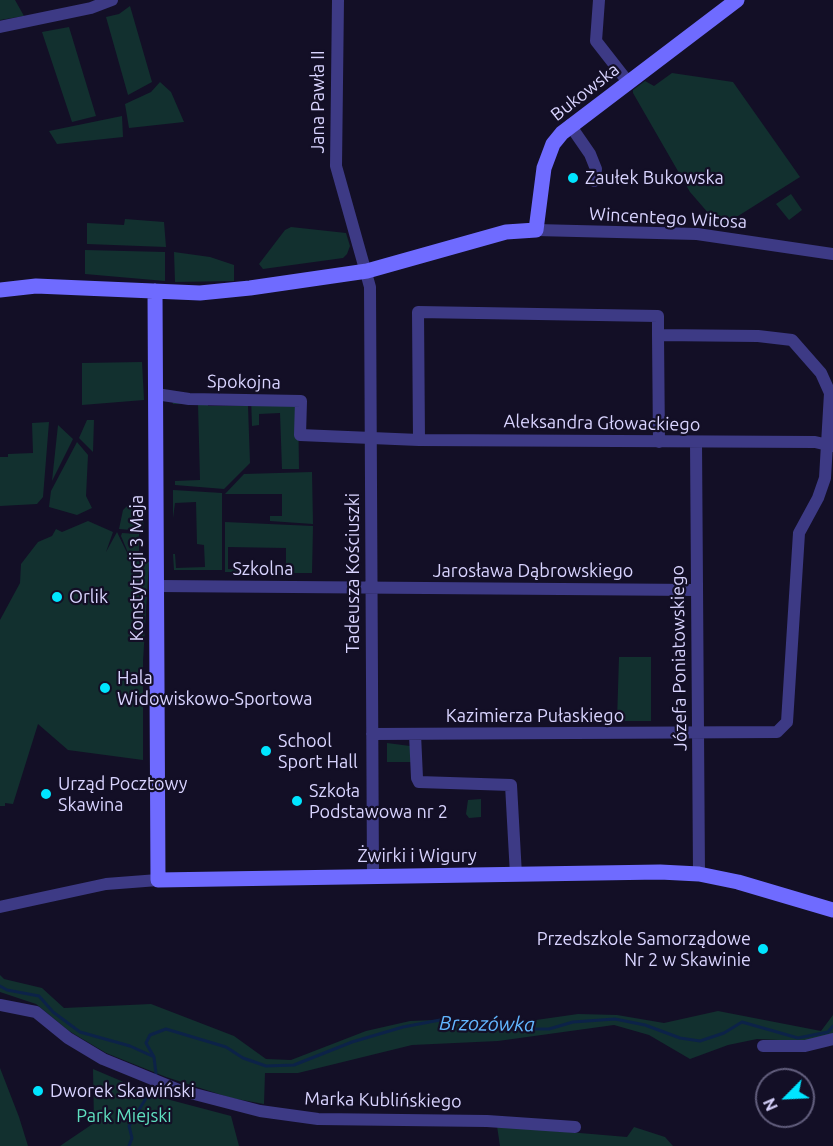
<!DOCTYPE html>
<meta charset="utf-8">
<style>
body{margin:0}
#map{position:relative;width:833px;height:1146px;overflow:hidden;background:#130f26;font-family:Ubuntu,sans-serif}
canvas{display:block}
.north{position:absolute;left:755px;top:1068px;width:60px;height:60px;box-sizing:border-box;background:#130f26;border:2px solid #625e7d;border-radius:50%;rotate:246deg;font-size:16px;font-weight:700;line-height:24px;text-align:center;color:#d9d4ff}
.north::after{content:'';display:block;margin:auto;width:21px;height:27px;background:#00e5ff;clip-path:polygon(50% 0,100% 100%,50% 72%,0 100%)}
</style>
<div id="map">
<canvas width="833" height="1146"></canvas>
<div class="north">N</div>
</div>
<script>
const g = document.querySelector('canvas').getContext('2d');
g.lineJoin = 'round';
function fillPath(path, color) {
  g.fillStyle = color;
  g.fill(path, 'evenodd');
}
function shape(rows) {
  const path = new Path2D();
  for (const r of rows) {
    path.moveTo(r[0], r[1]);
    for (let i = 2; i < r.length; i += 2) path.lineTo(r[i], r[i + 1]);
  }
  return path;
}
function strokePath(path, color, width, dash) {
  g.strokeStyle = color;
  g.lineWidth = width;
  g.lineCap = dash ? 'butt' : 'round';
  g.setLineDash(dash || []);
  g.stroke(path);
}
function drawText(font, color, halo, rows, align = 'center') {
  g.font = font + ' Ubuntu,sans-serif';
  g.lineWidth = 4.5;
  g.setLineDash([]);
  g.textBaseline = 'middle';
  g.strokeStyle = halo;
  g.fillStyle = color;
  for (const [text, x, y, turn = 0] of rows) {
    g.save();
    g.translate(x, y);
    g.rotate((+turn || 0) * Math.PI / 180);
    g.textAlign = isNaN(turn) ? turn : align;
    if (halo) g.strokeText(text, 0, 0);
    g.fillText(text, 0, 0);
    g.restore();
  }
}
fillPath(shape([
 [0,0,15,0,24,16,0,20],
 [130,6,152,82,128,95,106,17,119,14],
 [69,27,96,116,72,122,42,32],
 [672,73,733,82,800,177,727,223,716,222,690,192,633,93,633,90,645,81,654,86],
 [160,82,171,92,184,122,129,128,125,104,151,92],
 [122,116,123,137,57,144,49,131],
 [791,194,802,210,789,220,776,204],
 [125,219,164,222,166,247,87,244,87,223,124,225],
 [291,227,346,233,350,246,347,254,343,258,263,269,259,264,285,230],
 [85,250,165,252,165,281,85,274],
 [174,252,210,257,234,265,234,281,175,282],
 [142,362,144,400,82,405,82,363],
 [178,397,208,397,208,406,248,406,250,463,224,489,175,485,175,481,200,480,198,404,173,404,172,400],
 [251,397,298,398,299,469,282,469,280,413,259,414,259,425,252,426],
 [87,420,94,420,93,452,79,438],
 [49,422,43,497,37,504,0,506,0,457,8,457,8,454,33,453,32,423],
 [58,425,73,439,52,481],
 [77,442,88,455,86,496,92,508,77,515,49,507,51,491],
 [312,472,313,524,270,521,270,516,282,516,282,494,225,494,244,474],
 [173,490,222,493,222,570,174,570,173,554,175,554,176,568,205,567,204,545,197,544,196,502,175,503,173,518],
 [128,505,148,507,149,510,144,510,143,531,119,529,123,510],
 [88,521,113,532,106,552,117,532,134,567,121,536,122,533,139,534,139,562,149,562,143,661,143,760,68,750,38,724,13,804,5,803,5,806,0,806,0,620,20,583,21,564,38,542,52,536,56,529,62,532],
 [225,522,313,526,312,573,273,573,273,570,286,570,286,548,228,547,228,569,243,570,243,572,225,572],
 [619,657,651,657,651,721,617,721],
 [387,743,410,746,411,762,387,762],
 [481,799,481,817,469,818,466,814,468,800],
 [0,975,4,979,42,988,64,1008,151,1004,234,1036,266,1059,291,1060,366,1031,410,1021,460,1019,515,1023,578,1014,617,1015,664,1023,718,1011,821,1031,833,1015,833,1034,822,1042,757,1039,728,1045,690,1059,649,1035,614,1025,498,1041,412,1045,298,1073,265,1073,264,1104,231,1098,166,1077,106,1053,69,1031,36,1004,0,992],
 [0,1068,19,1117,28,1146,0,1146],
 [93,1069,159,1097,231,1116,239,1146,60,1146,94,1123],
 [497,1126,627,1137,634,1127,665,1137,673,1146,500,1146]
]), '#12302f');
strokePath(shape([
 [0,986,7,990,39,996,53,1012,80,1032,130,1046,152,1056],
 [156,1074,154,1057,146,1043,150,1035,166,1029,226,1047,243,1058,266,1066,294,1065,352,1042,403,1027,440,1020,513,1029,549,1029,573,1022,615,1019,645,1025,680,1038,700,1041,724,1033,742,1022,798,1038,828,1032,833,1026],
 [129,1146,132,1138,129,1126,153,1087]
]), '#0c2248', 3);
strokePath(shape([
 [338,0,336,166,370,287,373,876],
 [599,0,596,41,628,82],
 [0,27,91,8,112,0],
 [570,125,590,154,596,169,594,181],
 [536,230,697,234,833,254],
 [658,335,659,442],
 [156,394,189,399,301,401,300,435,419,440,815,442,832,446],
 [696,442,699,874],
 [157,586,696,590],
 [372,734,777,732,787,722,799,533,818,498,825,478,830,393,821,373,792,340,758,336,658,335,658,316,418,312,419,440],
 [415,734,417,778,419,782,511,785,516,875],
 [0,907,106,884,158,880],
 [0,1005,36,1012,68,1038,103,1059,179,1090,260,1111,318,1119,487,1121,575,1127],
 [763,1046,805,1046,833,1039]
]), '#3d3a85', 12);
strokePath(shape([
 [0,290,36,286,200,293,250,288,367,271,506,232,536,230,544,168,553,144,562,133,737,0],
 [155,291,158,880,660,872,699,874,738,882,833,910]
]), '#6f6bff', 15);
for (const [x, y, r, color] of [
 [573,178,6,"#00e5ff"],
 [57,597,6,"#00e5ff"],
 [105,688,6,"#00e5ff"],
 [266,751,6,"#00e5ff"],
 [46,794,6,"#00e5ff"],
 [297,801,6,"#00e5ff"],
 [763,949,6,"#00e5ff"],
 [38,1091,6,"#00e5ff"]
]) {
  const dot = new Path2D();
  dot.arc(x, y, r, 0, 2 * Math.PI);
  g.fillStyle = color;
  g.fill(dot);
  strokePath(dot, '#130f26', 2);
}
drawText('18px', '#d9d4ff', '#130f26', [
 ["Bukowska",585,92,-38],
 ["Jana Pawła II",318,102,-90],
 ["Wincentego Witosa",668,218,3],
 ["Spokojna",244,382,1],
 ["Aleksandra Głowackiego",602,423,1],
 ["Konstytucji 3 Maja",137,568,-90],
 ["Szkolna",263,569],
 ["Jarosława Dąbrowskiego",533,571],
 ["Tadeusza Kościuszki",353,573,-90],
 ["Józefa Poniatowskiego",679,658,-91],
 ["Kazimierza Pułaskiego",535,716],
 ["Żwirki i Wigury",417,856],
 ["Marka Kublińskiego",383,1100,1]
]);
drawText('18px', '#d9d4ff', '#130f26', [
 ["Zaułek Bukowska",585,178],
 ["Orlik",69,597],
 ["Hala",117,678],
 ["Widowiskowo-Sportowa",117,699],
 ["School",278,741],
 ["Sport Hall",278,762],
 ["Urząd Pocztowy",58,784],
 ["Skawina",58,805],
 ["Szkoła",309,791],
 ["Podstawowa nr 2",309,812],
 ["Przedszkole Samorządowe",751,939,"right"],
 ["Nr 2 w Skawinie",751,960,"right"],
 ["Dworek Skawiński",50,1091]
], 'left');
drawText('18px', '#5fe0c0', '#130f26', [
 ["Park Miejski",124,1116]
]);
drawText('italic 20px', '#62b6ff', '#130f26', [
 ["Brzozówka",487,1024,1]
]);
</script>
